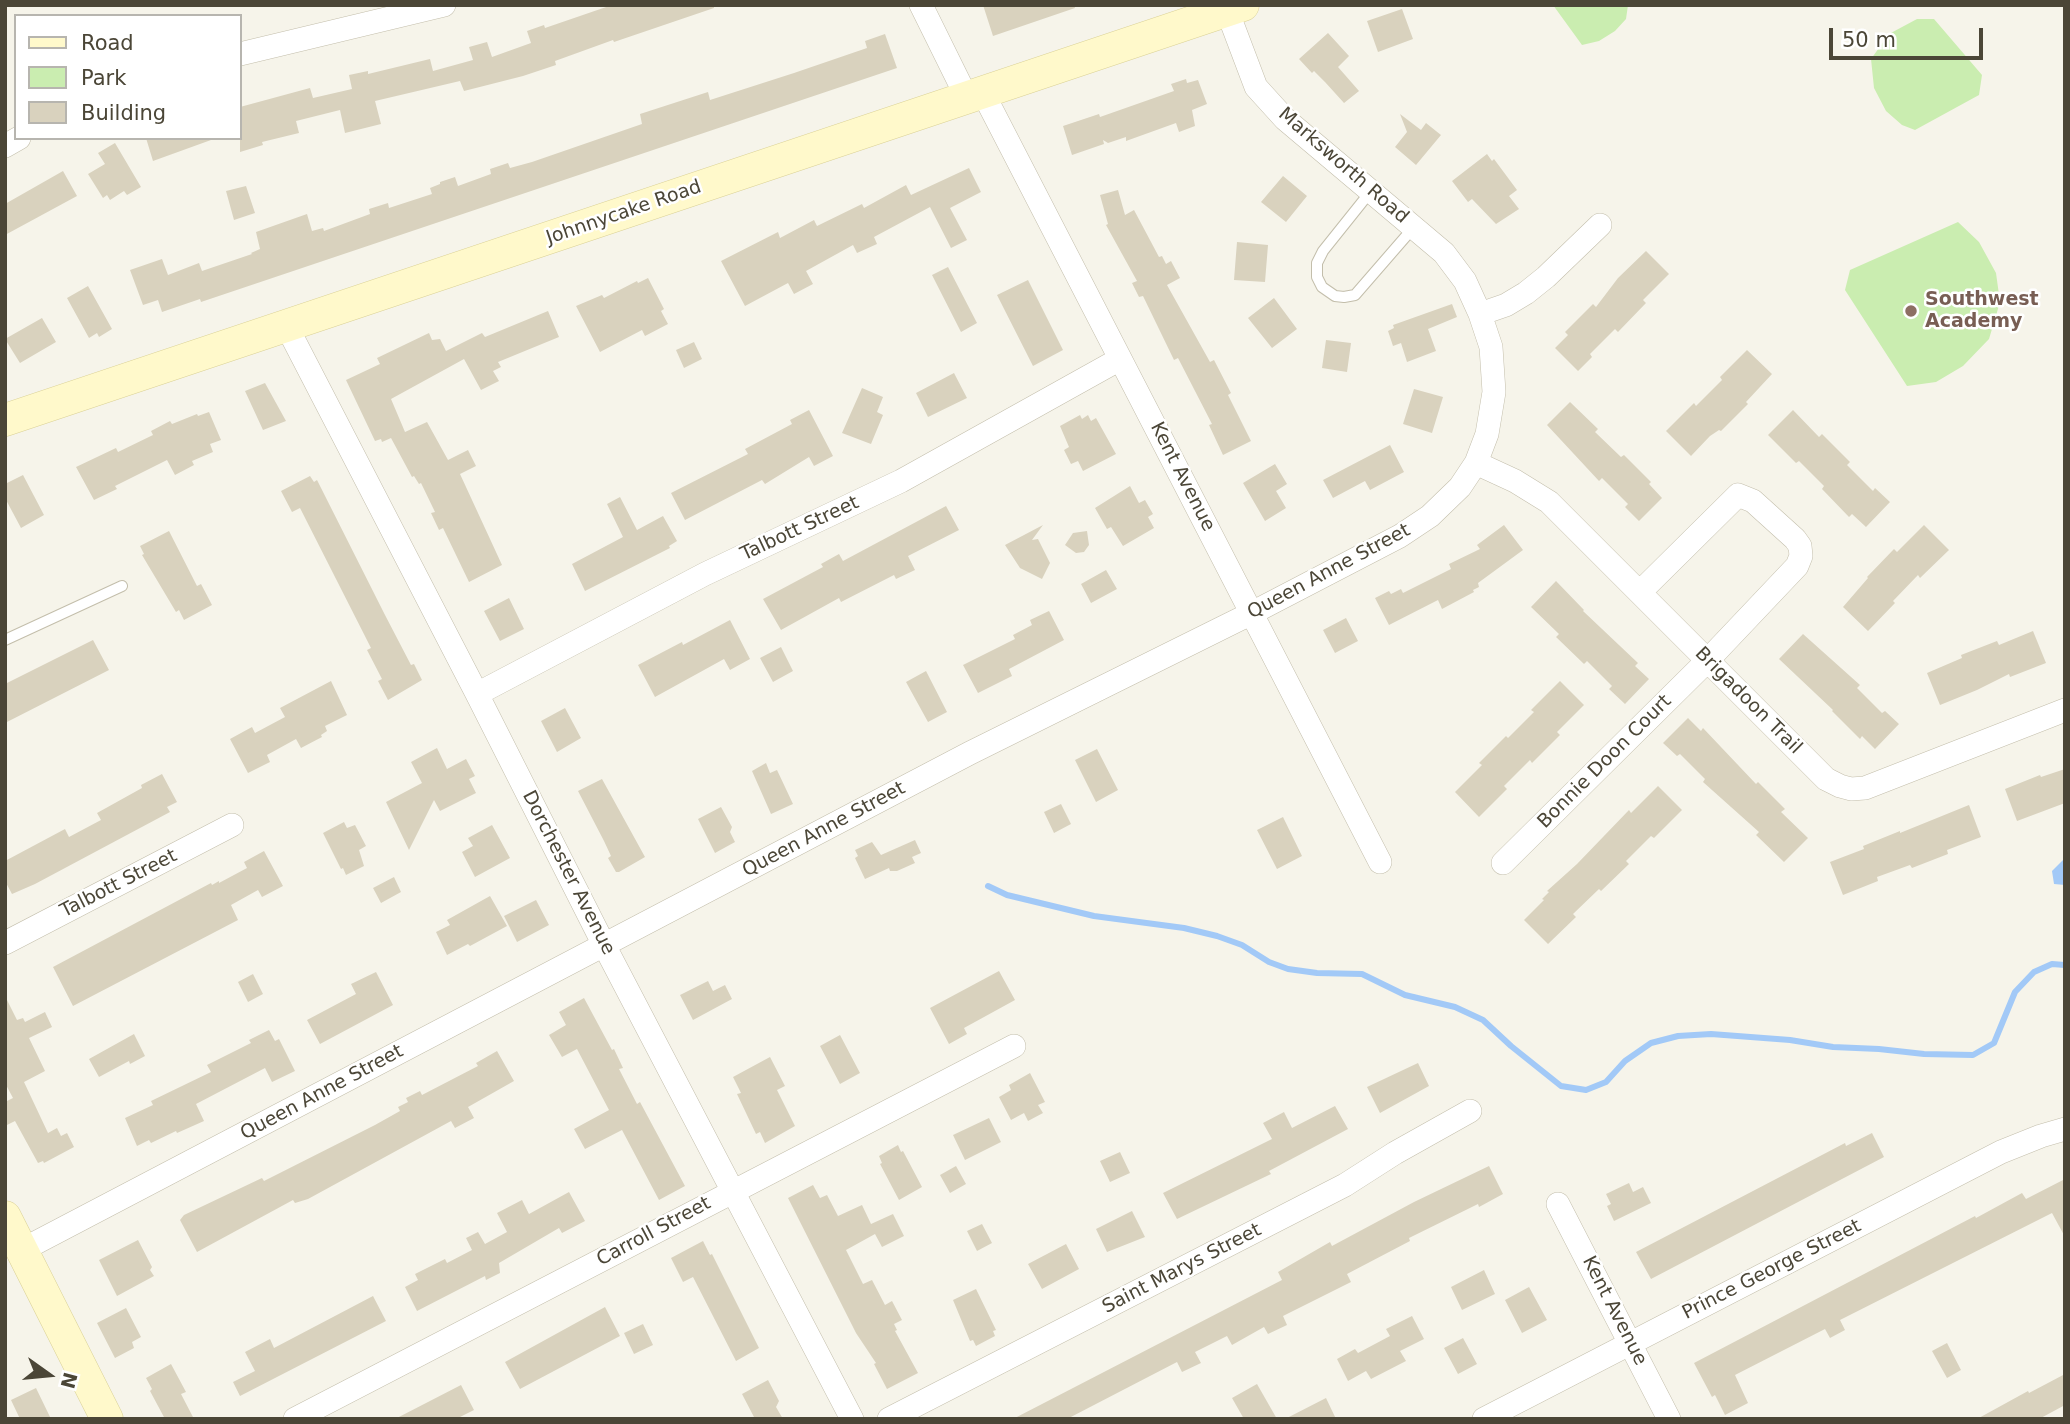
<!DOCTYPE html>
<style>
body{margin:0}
#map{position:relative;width:2070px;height:1424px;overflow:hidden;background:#f6f4ea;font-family:"DejaVu Sans",sans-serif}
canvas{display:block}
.frame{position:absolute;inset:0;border:7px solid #4b4637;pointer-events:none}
.legend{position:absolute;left:14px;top:14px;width:228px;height:126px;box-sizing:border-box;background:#fff;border:2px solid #b7b5af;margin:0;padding:9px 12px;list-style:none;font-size:21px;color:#4b4637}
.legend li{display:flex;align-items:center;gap:14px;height:35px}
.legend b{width:35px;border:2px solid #b7b5af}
.north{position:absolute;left:14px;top:1340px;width:70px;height:70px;-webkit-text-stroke:5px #fff;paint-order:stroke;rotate:105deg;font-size:19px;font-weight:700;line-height:28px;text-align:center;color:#4b4637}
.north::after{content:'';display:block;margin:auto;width:24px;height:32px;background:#4b4637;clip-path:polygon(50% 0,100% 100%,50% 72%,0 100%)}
.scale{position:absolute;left:1829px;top:28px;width:154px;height:32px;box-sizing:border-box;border:4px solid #4b4637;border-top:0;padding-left:9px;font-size:21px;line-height:24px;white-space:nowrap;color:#4b4637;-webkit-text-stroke:5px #fff;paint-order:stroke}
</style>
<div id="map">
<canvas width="2070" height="1424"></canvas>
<div class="frame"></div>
<ul class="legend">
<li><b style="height:9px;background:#fff9cb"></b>Road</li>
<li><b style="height:19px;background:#caedb0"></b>Park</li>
<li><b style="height:19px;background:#d9d2be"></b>Building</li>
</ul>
<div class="north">N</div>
<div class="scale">50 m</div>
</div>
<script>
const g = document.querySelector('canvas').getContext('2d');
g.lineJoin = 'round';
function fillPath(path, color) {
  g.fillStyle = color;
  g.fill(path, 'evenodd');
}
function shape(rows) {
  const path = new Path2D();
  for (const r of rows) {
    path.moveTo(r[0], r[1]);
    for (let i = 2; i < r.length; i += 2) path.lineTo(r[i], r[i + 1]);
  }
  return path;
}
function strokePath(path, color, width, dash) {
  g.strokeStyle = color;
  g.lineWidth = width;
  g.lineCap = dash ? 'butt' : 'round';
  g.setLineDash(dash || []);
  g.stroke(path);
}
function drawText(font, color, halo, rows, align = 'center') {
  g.font = font + ' "DejaVu Sans",sans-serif';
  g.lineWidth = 5;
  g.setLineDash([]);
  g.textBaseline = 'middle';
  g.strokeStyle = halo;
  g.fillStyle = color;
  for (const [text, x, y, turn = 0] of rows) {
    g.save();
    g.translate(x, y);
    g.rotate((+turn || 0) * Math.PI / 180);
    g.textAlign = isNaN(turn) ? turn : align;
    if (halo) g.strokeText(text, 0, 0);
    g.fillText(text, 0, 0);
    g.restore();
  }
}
fillPath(shape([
 [1553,5,1628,5,1626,19,1615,31,1599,41,1582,45],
 [1917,19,1934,19,1982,75,1979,95,1915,130,1902,125,1886,111,1874,88,1871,59,1889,34],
 [1958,222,1979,242,1996,273,2000,302,1989,339,1963,366,1936,382,1907,386,1845,290,1850,270]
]), '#caedb0');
fillPath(shape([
 [2065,858,2065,885,2054,884,2052,871]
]), '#a2c9f7');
strokePath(shape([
 [988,886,1007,895,1094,916,1184,928,1217,936,1242,945,1269,962,1288,969,1317,973,1362,974,1405,995,1455,1007,1483,1020,1511,1046,1561,1086,1586,1090,1606,1082,1625,1061,1651,1043,1678,1036,1711,1034,1790,1040,1833,1047,1879,1049,1924,1054,1973,1055,1994,1043,2015,992,2034,972,2052,964,2065,965]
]), '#a2c9f7', 6);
fillPath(shape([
 [612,5,714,5,714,8,614,42,613,40,555,61,556,65,523,76,464,91,460,81,375,101,381,124,345,133,340,110,296,121,299,133,262,142,263,145,240,152,240,107,310,88,313,98,352,89,349,75,368,71,368,74,430,59,433,71,473,60,469,47,487,42,492,57,531,43,527,31,544,25,545,28],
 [983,5,1074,5,1075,8,993,36],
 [1402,9,1413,39,1378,52,1367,21],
 [1328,33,1349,56,1338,67,1359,91,1344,103,1325,82,1314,71,1312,73,1299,59],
 [885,34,897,68,201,302,200,299,162,312,158,300,143,305,130,270,162,259,168,275,199,263,202,271,252,254,251,253,260,249,256,232,307,214,312,231,323,228,324,231,370,214,369,209,388,203,389,208,432,194,430,188,440,184,440,182,455,177,458,186,491,174,490,169,508,163,510,168,532,162,642,124,640,114,708,92,710,100,794,73,867,48,865,41],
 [1186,79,1187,83,1198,80,1207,104,1192,110,1195,126,1179,132,1176,123,1126,141,1126,137,1108,143,1103,140,1104,144,1072,155,1063,126,1099,114,1100,117,1174,91,1171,84],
 [1400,114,1421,130,1426,123,1441,135,1416,165,1395,147,1407,132],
 [146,138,211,138,211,140,153,161],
 [115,143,141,187,127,195,124,191,110,200,107,195,103,198,88,174,105,164,98,153],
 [1487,154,1492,161,1494,159,1517,190,1509,196,1519,209,1496,224,1472,199,1468,202,1452,181],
 [969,168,981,192,950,208,967,240,951,248,930,207,874,237,877,244,857,253,853,245,806,271,813,284,794,294,788,283,745,306,721,261,778,232,780,238,814,220,817,226,862,204,864,208,906,185,911,195],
 [63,171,77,196,5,235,5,204],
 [1283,176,1307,196,1286,222,1261,202],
 [246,186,255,213,234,220,226,191],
 [1118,190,1125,215,1134,210,1159,257,1162,256,1166,264,1171,261,1180,278,1167,285,1210,362,1214,360,1231,393,1228,395,1251,441,1223,455,1209,425,1212,424,1178,358,1174,360,1143,296,1139,297,1132,283,1137,281,1106,225,1108,224,1100,195],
 [1237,242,1268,245,1265,282,1234,280],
 [1646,251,1669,274,1643,300,1646,303,1618,332,1615,329,1590,354,1592,357,1578,371,1555,348,1568,335,1565,332,1593,304,1596,307,1618,278],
 [948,267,977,323,961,332,932,275],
 [648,278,664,309,661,311,668,324,645,336,642,330,600,352,576,306,602,295,604,298,637,281,638,283],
 [1028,280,1063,350,1033,366,997,295],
 [88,286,112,329,99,337,97,333,89,338,67,298],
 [1274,298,1297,329,1272,348,1248,318],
 [1452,304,1457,317,1428,329,1436,351,1407,362,1401,343,1393,346,1388,331,1394,328,1393,325],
 [548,311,559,337,498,362,501,367,493,371,499,381,481,390,464,359,391,399,405,432,427,422,448,460,468,450,476,466,460,474,502,565,469,582,443,528,439,530,431,513,435,512,421,483,419,484,414,476,412,477,391,438,382,442,381,439,375,441,346,380,380,364,377,358,429,333,432,340,440,339,446,351,482,333,485,337],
 [42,318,56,342,20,363,5,339],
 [1326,340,1351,343,1347,372,1322,368],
 [694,342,702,359,684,368,676,350],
 [1747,350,1772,374,1746,402,1748,404,1721,431,1719,430,1710,436,1691,456,1666,431,1694,403,1696,406,1722,380,1720,377],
 [954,373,967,398,928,417,916,393],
 [265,383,286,421,263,430,245,391],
 [862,388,883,397,877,412,883,415,871,444,842,433],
 [1414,389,1443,397,1432,433,1403,424],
 [1570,402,1598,429,1595,432,1621,457,1624,455,1651,482,1649,484,1662,498,1639,521,1625,507,1628,504,1602,478,1599,481,1547,425],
 [809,410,833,456,814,466,809,457,765,484,762,480,685,520,671,493,748,454,745,449,792,424,790,420],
 [1793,410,1819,437,1822,434,1850,462,1847,465,1873,491,1875,488,1890,502,1866,527,1852,514,1849,517,1822,489,1824,486,1799,461,1796,463,1768,435],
 [209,412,221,440,210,444,213,452,192,461,194,465,175,475,167,460,115,486,117,489,94,500,76,467,116,448,118,452,153,435,151,431,170,421,172,424,197,414,198,416],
 [1080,415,1082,419,1088,415,1091,421,1096,418,1116,454,1083,471,1078,461,1071,464,1064,450,1069,447,1060,426],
 [1390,445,1404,472,1370,490,1365,481,1333,498,1323,480],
 [1275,464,1287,484,1276,491,1286,508,1265,521,1243,483],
 [23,475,44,515,21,528,5,498,5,484],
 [310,476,314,482,317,480,385,615,411,665,414,664,422,680,388,700,378,681,382,679,367,650,371,648,300,508,292,512,281,491],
 [1130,486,1139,503,1145,500,1153,514,1148,517,1154,528,1123,546,1111,527,1107,529,1095,508],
 [620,497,637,530,663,516,677,541,669,546,670,548,585,591,572,564,623,537,607,504],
 [946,506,959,530,908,556,915,570,896,579,894,575,841,602,839,598,781,630,763,599,823,567,821,564,839,554,843,561],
 [1043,525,1032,540,1038,539,1050,563,1042,579,1020,568,1005,545],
 [1504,525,1523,550,1478,583,1479,587,1473,590,1474,592,1442,609,1438,600,1389,625,1375,598,1389,591,1391,594,1401,589,1403,593,1451,569,1449,564,1480,549,1477,545],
 [1924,525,1949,550,1920,578,1918,575,1893,601,1895,603,1868,631,1843,607,1868,578,1867,577,1894,549,1897,552],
 [169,531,197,586,201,584,212,605,184,620,179,610,176,612,142,555,144,554,140,546],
 [1087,531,1089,545,1084,552,1076,553,1065,545,1073,533],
 [1106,570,1117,589,1091,603,1081,584],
 [1556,581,1584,610,1583,611,1638,663,1635,666,1649,679,1625,704,1609,689,1612,686,1587,661,1584,664,1556,637,1559,634,1531,607],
 [509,598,524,629,500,641,484,611],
 [1049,611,1064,640,1009,669,1012,676,978,693,963,665,1015,639,1013,635,1032,625,1030,620],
 [1346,618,1358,641,1335,653,1323,630],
 [730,620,750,659,730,670,724,659,655,697,638,665,682,642,683,645],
 [2033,631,2046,663,2010,677,2009,674,1977,690,1940,705,1927,673,1962,658,1961,655,1997,641,1999,645],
 [1803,634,1860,685,1857,688,1882,713,1885,711,1899,724,1875,749,1862,736,1860,739,1832,711,1833,710,1779,659],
 [93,640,109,670,5,723,5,684],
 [781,647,793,671,773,682,760,658],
 [926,671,947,712,928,722,906,682],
 [331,681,347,715,325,726,327,731,321,735,322,737,301,748,296,739,267,755,270,762,248,773,230,739,252,727,255,733,285,717,280,708],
 [1560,681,1584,705,1557,732,1560,735,1532,763,1530,760,1504,786,1507,789,1479,817,1455,792,1482,765,1479,763,1506,736,1508,738,1534,712,1531,710],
 [565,708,581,738,557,752,541,721],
 [1688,718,1701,731,1703,728,1756,784,1758,782,1785,809,1781,812,1808,838,1784,862,1756,835,1759,832,1703,782,1705,779,1680,754,1677,756,1663,743],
 [437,748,447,769,466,759,475,776,469,779,476,793,440,811,434,800,409,850,386,802,422,783,411,762],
 [1097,749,1118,790,1096,802,1075,760],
 [766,763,770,773,777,770,793,804,771,814,752,771],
 [2065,769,2065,803,2017,821,2005,789,2040,775,2041,777],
 [162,774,177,802,167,807,170,812,35,884,12,894,5,881,5,861,65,829,69,837,101,820,97,813,142,788,141,785],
 [602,779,645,857,619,872,616,872,608,858,611,856,604,841,578,791],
 [1658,786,1682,810,1654,838,1651,836,1626,861,1629,864,1601,891,1599,889,1573,914,1576,917,1548,944,1524,920,1544,900,1542,899,1549,892,1547,891,1577,864,1629,810,1631,813],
 [1061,804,1071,824,1054,833,1044,812],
 [1969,805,1981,837,1947,850,1948,854,1912,868,1910,865,1877,877,1878,881,1843,895,1830,862,1864,849,1863,846,1900,831,1900,833],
 [721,807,732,827,730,832,735,842,715,853,698,819],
 [1283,817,1302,856,1277,869,1257,830],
 [344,822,347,828,355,825,366,846,359,850,364,866,346,875,343,868,341,869,323,833],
 [492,825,510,858,475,877,462,852,473,846,468,838],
 [915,840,921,853,912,857,915,863,897,871,890,871,889,868,865,879,855,858,858,856,855,850,872,842,881,855],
 [264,851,283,886,262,897,258,890,231,905,238,920,73,1006,53,967,211,883,212,885,219,881,219,883,247,868,244,862],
 [394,877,401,892,381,903,373,888],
 [490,896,507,926,470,946,468,944,447,955,436,932,450,925,447,920],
 [536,900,549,925,517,942,504,916],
 [999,971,1015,1000,964,1028,967,1034,949,1044,930,1008],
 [376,972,393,1005,320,1044,307,1020,356,994,351,984],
 [253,974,263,994,248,1002,238,982],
 [708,981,713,991,725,985,732,999,693,1020,680,995],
 [5,996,17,1020,23,1018,25,1022,45,1012,52,1027,29,1038,45,1071,24,1082,48,1133,57,1128,61,1136,67,1133,74,1147,44,1163,43,1161,38,1163,15,1121,5,1126,5,1102,13,1098,5,1083],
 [584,998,612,1050,614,1049,623,1068,619,1069,637,1104,640,1102,685,1186,659,1200,622,1130,585,1149,574,1129,609,1110,577,1049,562,1057,549,1035,566,1025,559,1012],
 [269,1030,275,1041,279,1039,295,1071,272,1082,265,1068,196,1104,204,1121,177,1133,176,1131,151,1143,149,1140,137,1146,125,1118,153,1105,151,1101,211,1072,207,1065,251,1043,249,1040],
 [134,1034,145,1056,130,1064,129,1061,99,1077,89,1059],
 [840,1035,860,1073,840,1084,820,1046],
 [497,1051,514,1081,468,1107,474,1118,455,1128,451,1121,308,1199,295,1203,293,1200,197,1252,180,1220,184,1215,262,1178,264,1181,375,1125,400,1111,398,1107,408,1102,406,1098,420,1091,422,1095,478,1066,476,1063],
 [770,1057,785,1086,777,1090,795,1126,765,1143,760,1132,756,1134,737,1094,741,1093,733,1077],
 [1418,1063,1429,1086,1380,1113,1367,1087],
 [1030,1073,1045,1102,1038,1105,1043,1113,1028,1121,1024,1113,1011,1120,999,1097,1011,1090,1009,1085],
 [1335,1106,1348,1129,1269,1171,1271,1174,1177,1219,1163,1193,1272,1139,1263,1123,1284,1112,1292,1128],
 [989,1118,1001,1142,965,1160,953,1135],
 [1872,1133,1884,1157,1651,1279,1636,1252,1845,1143,1846,1146],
 [898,1145,901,1152,903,1151,922,1187,899,1200,880,1164,882,1163,879,1156],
 [1120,1152,1130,1173,1110,1182,1100,1161],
 [956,1166,966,1184,950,1193,940,1175],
 [1489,1166,1503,1194,1479,1207,1478,1204,1409,1238,1410,1241,1347,1274,1351,1282,1283,1316,1287,1325,1268,1334,1264,1327,1232,1345,1227,1336,1195,1352,1201,1363,1182,1372,1177,1362,1067,1419,1013,1419,1282,1280,1278,1272,1330,1242,1332,1246,1414,1202],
 [2065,1179,2065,1237,2052,1213,1840,1320,1845,1330,1830,1338,1825,1329,1735,1375,1748,1403,1725,1415,1715,1395,1712,1397,1694,1363,1975,1216,1976,1218,2022,1193,2026,1199],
 [1629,1183,1633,1192,1643,1187,1651,1203,1614,1221,1607,1206,1611,1204,1606,1194],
 [813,1185,820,1198,827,1195,838,1216,862,1205,871,1224,893,1214,904,1236,882,1247,875,1234,846,1250,863,1284,872,1280,885,1305,892,1301,902,1320,894,1324,897,1330,895,1331,918,1373,887,1389,874,1364,876,1363,856,1333,788,1198],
 [569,1192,585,1221,562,1233,559,1228,499,1263,500,1273,486,1280,485,1276,417,1311,405,1287,418,1280,415,1274,445,1259,447,1263,472,1250,466,1238,478,1232,485,1244,507,1232,497,1213,522,1200,529,1214],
 [1132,1211,1145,1237,1107,1252,1096,1229],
 [982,1224,992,1243,977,1251,967,1231],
 [138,1240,152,1267,150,1270,154,1276,117,1296,99,1260],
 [703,1241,710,1255,712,1254,759,1348,736,1361,693,1277,683,1282,671,1258],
 [1066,1244,1079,1269,1042,1289,1028,1264],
 [1484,1270,1495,1294,1462,1310,1451,1287],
 [1529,1287,1547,1320,1522,1333,1505,1300],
 [976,1289,996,1330,993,1331,995,1336,976,1346,973,1340,970,1341,953,1300],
 [373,1296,386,1321,240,1396,233,1382,255,1371,245,1352,270,1339,274,1348],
 [605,1307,620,1336,520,1389,505,1362],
 [126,1308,141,1337,132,1342,134,1348,115,1358,97,1323],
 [1412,1316,1424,1339,1400,1351,1406,1361,1371,1379,1366,1371,1348,1381,1337,1359,1355,1349,1358,1353,1390,1336,1386,1329],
 [643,1324,653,1345,634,1354,624,1333],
 [1463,1338,1477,1364,1458,1374,1444,1348],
 [1947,1343,1961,1370,1947,1378,1932,1351],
 [171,1364,186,1392,181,1394,194,1419,165,1419,150,1391,152,1389,146,1378],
 [2065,1374,2065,1405,2039,1419,1977,1419,2028,1391,2029,1393],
 [768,1380,779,1401,776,1407,783,1419,755,1419,742,1394],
 [1257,1384,1277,1419,1244,1419,1232,1398],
 [461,1385,474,1410,456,1419,395,1419],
 [36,1388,51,1419,20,1419,11,1400],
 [1326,1398,1336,1419,1285,1419]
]), '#d9d2be');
const service = shape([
 [1371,191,1323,251,1317,263,1317,277,1322,287,1335,296,1344,297,1355,295,1414,227],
 [5,640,122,586]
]);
const minor = shape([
 [921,5,967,98],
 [240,54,444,5],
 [983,93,1380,862],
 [5,146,19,138],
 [1480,314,1506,305,1526,293,1546,277,1600,225],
 [287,327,477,694,604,945,852,1419],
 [1476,463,1515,481,1549,502,1826,779,1840,786,1851,789,1865,788,2065,710],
 [477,694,705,574,901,481,1120,359],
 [1503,863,1707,661,1797,566,1801,556,1800,546,1795,539,1753,501,1738,495,1640,592],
 [5,943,232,825],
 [1558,1204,1669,1419],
 [22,1250,970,753,1252,613,1400,536,1430,516,1460,487,1476,463,1487,434,1494,392,1491,347,1480,314,1465,281,1444,253,1285,119,1256,87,1225,5],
 [295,1419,1014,1046],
 [889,1419,1345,1185,1395,1153,1470,1111],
 [1484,1419,2001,1152,2041,1136,2065,1129]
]);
const secondary = shape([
 [5,420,1243,5],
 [5,1217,107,1419]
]);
strokePath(service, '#c3beab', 12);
strokePath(minor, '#c3beab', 24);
strokePath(secondary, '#dad196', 33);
strokePath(service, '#fff', 10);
strokePath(minor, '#fff', 23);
strokePath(secondary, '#fff9cb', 32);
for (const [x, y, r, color] of [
 [1911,311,7,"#8d6e63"]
]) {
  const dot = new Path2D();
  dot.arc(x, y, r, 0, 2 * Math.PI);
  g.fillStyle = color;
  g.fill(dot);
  strokePath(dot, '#fff', 2.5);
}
drawText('19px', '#4b4637', '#fff', [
 ["Marksworth Road",1343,166,41],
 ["Johnnycake Road",624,213,-19],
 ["Kent Avenue",1182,477,63],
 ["Talbott Street",800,529,-25],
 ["Queen Anne Street",1329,572,-28],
 ["Brigadoon Trail",1748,701,45],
 ["Bonnie Doon Court",1605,762,-45],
 ["Queen Anne Street",824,830,-28],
 ["Dorchester Avenue",568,873,63],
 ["Talbott Street",119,884,-27],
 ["Queen Anne Street",322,1093,-28],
 ["Carroll Street",654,1232,-28],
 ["Saint Marys Street",1182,1269,-27],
 ["Prince George Street",1772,1270,-27],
 ["Kent Avenue",1614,1311,63]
]);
drawText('bold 19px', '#785e54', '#fff', [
 ["Southwest",1925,300],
 ["Academy",1925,322]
], 'left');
</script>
